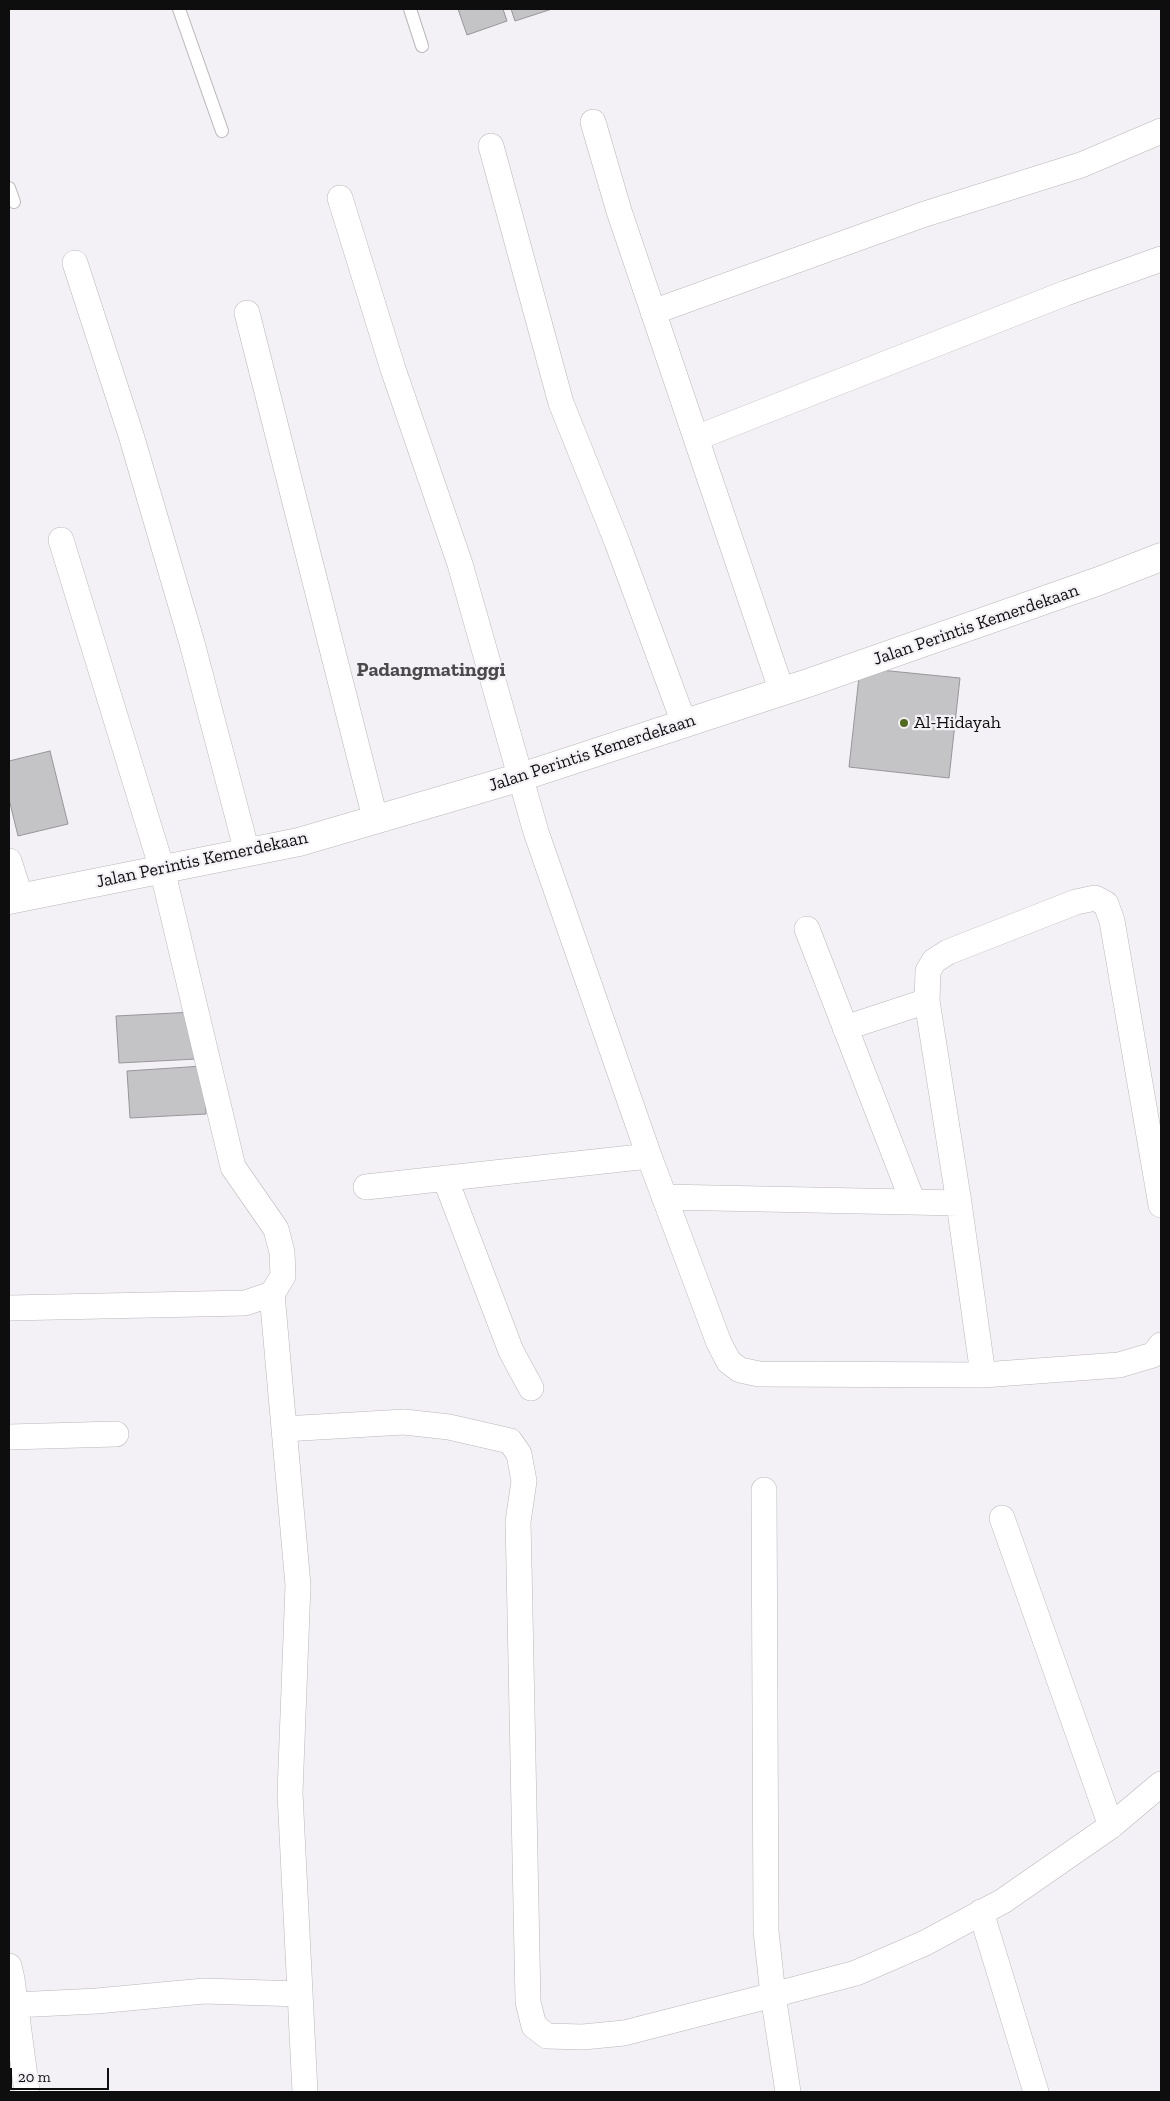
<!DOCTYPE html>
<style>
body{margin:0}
#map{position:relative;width:1170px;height:2101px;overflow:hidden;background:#f3f1f5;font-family:"Zilla Slab",serif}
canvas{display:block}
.frame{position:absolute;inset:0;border:10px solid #0f0e0f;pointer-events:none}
.scale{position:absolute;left:10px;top:2068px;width:99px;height:22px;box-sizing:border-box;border:2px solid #0f0e0f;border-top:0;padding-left:6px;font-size:15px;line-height:18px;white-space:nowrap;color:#0f0e0f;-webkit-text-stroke:4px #f3f1f5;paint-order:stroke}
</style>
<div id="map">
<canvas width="1170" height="2101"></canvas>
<div class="frame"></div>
<div class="scale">20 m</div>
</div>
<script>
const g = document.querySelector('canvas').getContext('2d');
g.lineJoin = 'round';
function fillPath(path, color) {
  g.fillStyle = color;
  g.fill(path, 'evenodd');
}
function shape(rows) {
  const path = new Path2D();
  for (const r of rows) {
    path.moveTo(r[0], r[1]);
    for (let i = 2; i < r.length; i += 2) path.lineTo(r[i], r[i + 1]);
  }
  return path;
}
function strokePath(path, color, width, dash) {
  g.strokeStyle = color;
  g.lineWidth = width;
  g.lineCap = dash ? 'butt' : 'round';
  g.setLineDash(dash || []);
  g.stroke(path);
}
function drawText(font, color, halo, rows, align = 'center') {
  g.font = font + ' "Zilla Slab",serif';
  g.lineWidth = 4.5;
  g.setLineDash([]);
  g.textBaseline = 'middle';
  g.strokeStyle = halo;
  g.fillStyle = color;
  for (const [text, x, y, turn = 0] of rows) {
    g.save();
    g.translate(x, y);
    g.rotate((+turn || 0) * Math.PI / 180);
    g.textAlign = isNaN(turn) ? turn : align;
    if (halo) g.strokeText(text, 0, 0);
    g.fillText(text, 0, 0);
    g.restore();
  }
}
const building = shape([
 [458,9,503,9,507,21,467,35,458,9],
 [511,9,552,9,515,21,511,9],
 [860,668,960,678,949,778,849,767,860,668],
 [50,751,68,824,18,836,9,799,9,761,50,751],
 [194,1012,196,1059,119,1063,116,1016,194,1012],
 [203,1066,206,1114,130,1118,127,1071,203,1066]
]);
fillPath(building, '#c4c3c6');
strokePath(building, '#979599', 1);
const lane = shape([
 [179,9,222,131],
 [410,9,422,46],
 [9,188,14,202]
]);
const street = shape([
 [593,122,619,211,782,692],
 [491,146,561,403,617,542,684,723],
 [340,198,393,369,460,564,536,832,649,1156,719,1343,729,1362,740,1370,759,1374,983,1375,1119,1365,1153,1355,1161,1345],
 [75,263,131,435,192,643,247,852],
 [653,312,925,214,1081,165,1161,131],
 [247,313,375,818],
 [696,438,1066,293,1161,259],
 [9,861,21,898],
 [807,929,913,1202],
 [845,1028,927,1001],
 [445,1178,511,1351,531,1388],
 [366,1187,649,1156],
 [664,1197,959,1203],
 [272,1294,298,1585,290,1793,305,2092],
 [9,1308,245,1303,272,1294,283,1276,282,1252,276,1229,233,1167,162,869,61,540],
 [983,1375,959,1203,927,1001,928,971,934,961,948,952,1076,902,1095,898,1106,904,1112,921,1161,1205],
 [284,1429,404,1422,449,1427,510,1441,519,1454,524,1481,518,1522,519,1565,528,2002,534,2026,547,2036,583,2037,624,2033,773,1995,788,2092],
 [9,1437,116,1434],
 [764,1490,766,1931,773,1995,856,1973,925,1943,1003,1901,1111,1826,1161,1784],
 [1002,1518,1111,1826],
 [981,1912,1036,2092],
 [9,1966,12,1979,27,2092],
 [15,2005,97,2001,204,1991,300,1994]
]);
const secondary = shape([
 [9,900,299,842,521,777,811,682,1099,581,1161,557]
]);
strokePath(lane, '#b9b7ba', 14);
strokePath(street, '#b9b7ba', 26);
strokePath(secondary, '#b9b7ba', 29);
strokePath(lane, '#fff', 12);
strokePath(street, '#fff', 25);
strokePath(secondary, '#fff', 28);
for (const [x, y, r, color] of [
 [904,723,5,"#506b1d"]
]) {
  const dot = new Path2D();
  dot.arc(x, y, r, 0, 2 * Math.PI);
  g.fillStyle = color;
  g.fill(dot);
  strokePath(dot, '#f3f1f5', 2);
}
drawText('18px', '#0f0e0f', '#f3f1f5', [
 ["Jalan Perintis Kemerdekaan",976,625,-19],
 ["Jalan Perintis Kemerdekaan",592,753,-18],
 ["Jalan Perintis Kemerdekaan",202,860,-12]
]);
drawText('18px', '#0f0e0f', '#f3f1f5', [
 ["Al-Hidayah",914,723]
], 'left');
drawText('bold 20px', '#4a494b', '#f3f1f5', [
 ["Padangmatinggi",431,670]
]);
</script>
